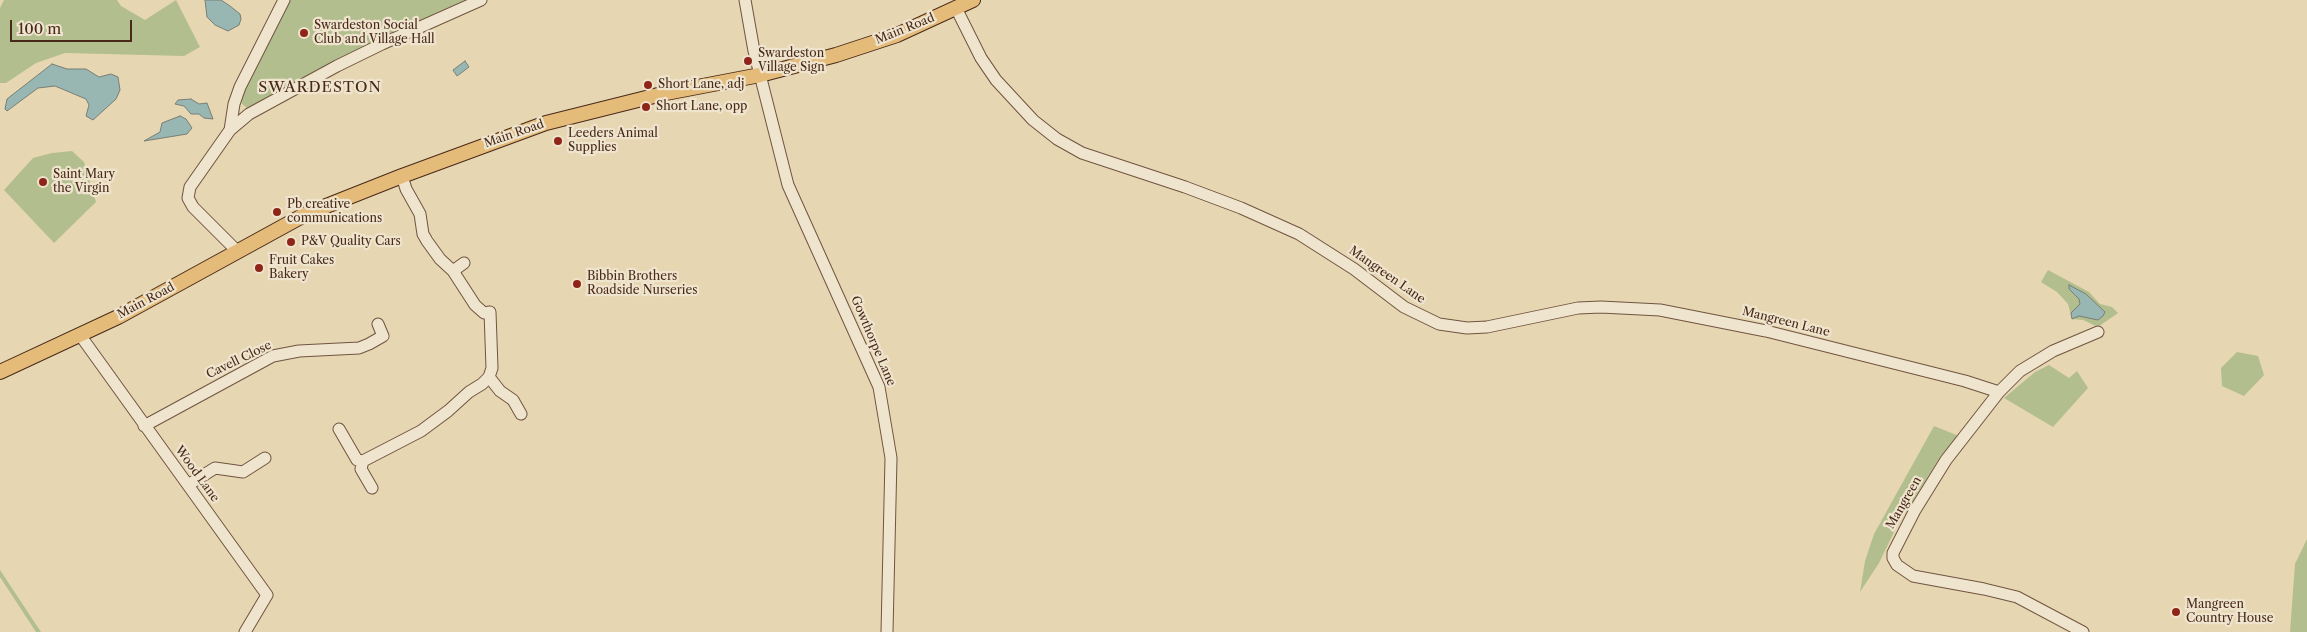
<!DOCTYPE html>
<style>
body{margin:0}
#map{position:relative;width:2307px;height:632px;overflow:hidden;background:#e7d6b2;font-family:"Libre Caslon Text",serif}
canvas{display:block}
.scale{position:absolute;left:10px;top:20px;width:122px;height:22px;box-sizing:border-box;border:2px solid #48291a;border-top:0;padding-left:6px;font-size:15px;line-height:18px;white-space:nowrap;color:#48291a;-webkit-text-stroke:4px #efe4cd;paint-order:stroke}
</style>
<div id="map">
<canvas width="2307" height="632"></canvas>
<div class="scale">100 m</div>
</div>
<script>
const g = document.querySelector('canvas').getContext('2d');
g.lineJoin = 'round';
function fillPath(path, color) {
  g.fillStyle = color;
  g.fill(path, 'evenodd');
}
function shape(rows) {
  const path = new Path2D();
  for (const r of rows) {
    path.moveTo(r[0], r[1]);
    for (let i = 2; i < r.length; i += 2) path.lineTo(r[i], r[i + 1]);
  }
  return path;
}
function strokePath(path, color, width, dash) {
  g.strokeStyle = color;
  g.lineWidth = width;
  g.lineCap = dash ? 'butt' : 'round';
  g.setLineDash(dash || []);
  g.stroke(path);
}
function drawText(font, color, halo, rows, align = 'center') {
  g.font = font + ' "Libre Caslon Text",serif';
  g.lineWidth = 4.5;
  g.setLineDash([]);
  g.textBaseline = 'middle';
  g.strokeStyle = halo;
  g.fillStyle = color;
  for (const [text, x, y, turn = 0] of rows) {
    g.save();
    g.translate(x, y);
    g.rotate((+turn || 0) * Math.PI / 180);
    g.textAlign = isNaN(turn) ? turn : align;
    if (halo) g.strokeText(text, 0, 0);
    g.fillText(text, 0, 0);
    g.restore();
  }
}
fillPath(shape([
 [4,0,117,0,121,6,145,20,176,0,200,47,184,56,65,53,36,63,6,83,0,83,0,8],
 [288,0,472,0,250,109,247,108,242,104,241,99,257,58],
 [72,151,84,162,96,202,54,243,4,190,33,158,52,153],
 [2048,270,2089,292,2100,304,2112,307,2118,313,2098,327,2083,320,2072,319,2068,304,2057,292,2041,282],
 [2237,352,2258,356,2264,375,2244,396,2222,386,2221,368],
 [2049,365,2069,378,2077,371,2088,388,2053,427,2004,398,2035,372],
 [1934,426,1959,436,1940,457,1896,528,1879,563,1860,592,1865,561,1874,534],
 [2307,539,2307,632,2290,632,2295,564],
 [0,570,41,632,36,632,0,577]
]), '#b3be8e');
const water = shape([
 [205,0,221,0,230,6,240,14,241,19,239,25,228,31,215,25,207,17,205,0],
 [465,61,469,67,457,76,453,70,465,61],
 [52,64,67,69,86,69,99,77,111,74,118,77,120,90,116,99,93,120,86,116,89,105,86,99,55,86,38,88,7,111,5,109,7,99,52,64],
 [191,99,199,104,207,103,213,119,204,118,199,114,191,114,184,106,175,104,178,100,191,99],
 [180,116,186,119,192,128,187,134,144,141,160,132,162,123,180,116],
 [2069,285,2086,294,2105,312,2103,316,2098,320,2079,316,2072,319,2071,313,2080,304,2079,299,2069,289,2069,285]
]);
fillPath(water, '#98b7b3');
strokePath(water, '#787e76', 1);
const minor = shape([
 [745,0,754,51,788,185,879,387,891,458,887,632],
 [956,8,981,58,996,80,1033,120,1057,139,1082,153,1185,187,1241,208,1299,234,1354,269,1404,307,1439,324,1467,328,1487,327,1578,308,1601,307,1660,310,1766,331,1965,381,1999,392],
 [230,130,249,114,337,66,382,44,481,0],
 [237,251,193,207,188,198,190,187,230,130,234,104,240,87,284,0],
 [453,271,464,263],
 [80,335,267,595,245,632],
 [489,377,500,391,513,400,521,414],
 [144,426,273,356,299,351,359,348,369,344,383,336,378,324],
 [339,429,357,460,363,461],
 [188,485,215,468,243,472,265,458],
 [372,488,361,469,363,461,421,431,448,411,469,392,482,384,489,377,492,368,490,312,484,313,475,305,453,271,440,259,427,241,423,234,420,214,406,189,402,176],
 [2083,632,2017,597,1984,589,1913,576,1897,565,1893,558,1893,553,1915,510,1946,460,1999,392,2020,371,2053,351,2098,332]
]);
const major = shape([
 [0,372,118,317,306,214,402,176,546,123,666,93,760,75,836,55,897,35,973,0]
]);
strokePath(minor, '#705440', 13);
strokePath(major, '#48291a', 16);
strokePath(minor, '#efe4cd', 11);
strokePath(major, '#e4bb79', 14);
for (const [x, y, r, color] of [
 [304,33,5,"#8f2418"],
 [748,61,5,"#8f2418"],
 [648,85,5,"#8f2418"],
 [646,107,5,"#8f2418"],
 [558,141,5,"#8f2418"],
 [43,182,5,"#8f2418"],
 [277,212,5,"#8f2418"],
 [291,242,5,"#8f2418"],
 [259,268,5,"#8f2418"],
 [577,284,5,"#8f2418"],
 [2176,612,5,"#8f2418"]
]) {
  const dot = new Path2D();
  dot.arc(x, y, r, 0, 2 * Math.PI);
  g.fillStyle = color;
  g.fill(dot);
  strokePath(dot, '#efe4cd', 2);
}
drawText('12px', '#48291a', '#efe4cd', [
 ["Swardeston Social",314,26],
 ["Club and Village Hall",314,40],
 ["Swardeston",758,54],
 ["Village Sign",758,68],
 ["Short Lane, adj",658,85],
 ["Short Lane, opp",656,107],
 ["Leeders Animal",568,134],
 ["Supplies",568,148],
 ["Saint Mary",53,175],
 ["the Virgin",53,189],
 ["Pb creative",287,205],
 ["communications",287,219],
 ["P&V Quality Cars",301,242],
 ["Fruit Cakes",269,261],
 ["Bakery",269,275],
 ["Bibbin Brothers",587,277],
 ["Roadside Nurseries",587,291],
 ["Mangreen",2186,605],
 ["Country House",2186,619]
], 'left');
drawText('12px', '#48291a', '#efe4cd', [
 ["Main Road",905,29,-22],
 ["Main Road",514,134,-19],
 ["Mangreen Lane",1387,275,35],
 ["Main Road",146,301,-28],
 ["Mangreen Lane",1786,322,14],
 ["Gowthorpe Lane",873,341,67],
 ["Cavell Close",239,360,-26],
 ["Wood Lane",197,474,54],
 ["Mangreen",1904,503,-60]
]);
g.letterSpacing = '1px';
drawText('15px', '#48291a', '#efe4cd', [
 ["SWARDESTON",320,88]
]);
g.letterSpacing = '0px';
</script>
